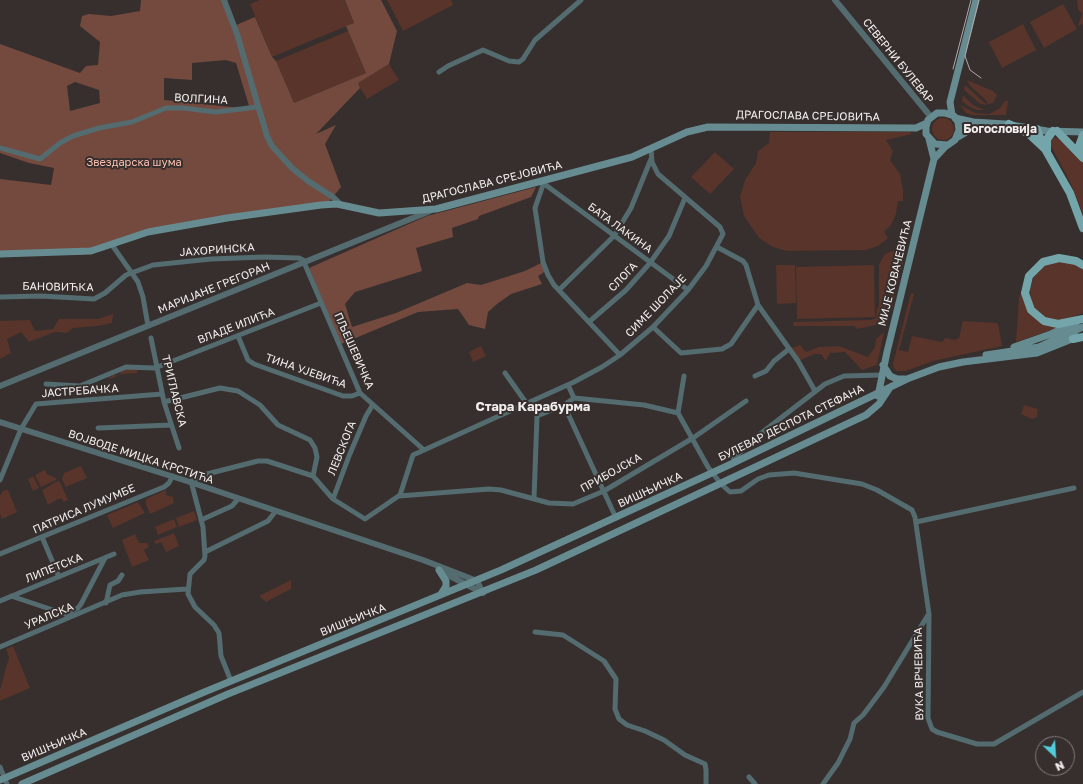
<!DOCTYPE html>
<meta charset="utf-8">
<style>
body{margin:0}
#map{position:relative;width:1083px;height:784px;overflow:hidden;background:#362f2d;font-family:"Golos Text",sans-serif}
canvas{display:block}
.north{position:absolute;left:1035px;top:736px;width:40px;height:40px;box-sizing:border-box;background:#362f2d;border:1px solid #817b7a;border-radius:50%;rotate:155deg;font-size:11px;font-weight:700;line-height:16px;text-align:center;color:#f2eeed}
.north::after{content:'';display:block;margin:auto;width:14px;height:18px;background:#52cbda;clip-path:polygon(50% 0,100% 100%,50% 72%,0 100%)}
</style>
<div id="map">
<canvas width="1083" height="784"></canvas>
<div class="north">N</div>
</div>
<script>
const g = document.querySelector('canvas').getContext('2d');
g.lineJoin = 'round';
function fillPath(path, color) {
  g.fillStyle = color;
  g.fill(path, 'evenodd');
}
function shape(rows) {
  const path = new Path2D();
  for (const r of rows) {
    if (r.length === 3) {
      path.moveTo(r[0] + r[2], r[1]);
      path.arc(r[0], r[1], r[2], 0, 2 * Math.PI);
      continue;
    }
    path.moveTo(r[0], r[1]);
    for (let i = 2; i < r.length; i += 2) path.lineTo(r[i], r[i + 1]);
  }
  return path;
}
function strokePath(path, color, width, dash) {
  g.strokeStyle = color;
  g.lineWidth = width;
  g.lineCap = dash ? 'butt' : 'round';
  g.setLineDash(dash || []);
  g.stroke(path);
}
function drawText(font, color, halo, rows, align = 'center') {
  g.font = font + ' "Golos Text",sans-serif';
  g.lineWidth = 4;
  g.setLineDash([]);
  g.textBaseline = 'middle';
  g.strokeStyle = halo;
  g.fillStyle = color;
  for (const [text, x, y, turn = 0] of rows) {
    g.save();
    g.translate(x, y);
    g.rotate((+turn || 0) * Math.PI / 180);
    g.textAlign = isNaN(turn) ? turn : align;
    if (halo) g.strokeText(text, 0, 0);
    g.fillText(text, 0, 0);
    g.restore();
  }
}
fillPath(shape([
 [260,0,345,0,354,23,272,57,250,4],
 [387,0,451,0,453,5,403,31],
 [1077,0,1083,0,1083,24,1078,26,1082,14,1078,9],
 [1063,4,1077,29,1044,48,1030,22],
 [1023,24,1036,50,1002,68,989,42],
 [348,31,366,73,294,103,276,61],
 [389,64,399,80,367,99,357,83],
 [967,80,993,91,997,95,993,103,984,105,979,103,964,90,965,85,986,104,988,102,970,86],
 [963,95,973,105,984,110,977,110,968,106,962,101],
 [1005,101,1008,101,1006,115,972,115,966,113,960,105,975,113,989,114,1000,108],
 [943,129,11],
 [770,132,910,132,912,134,886,140,893,151,890,160,900,174,903,190,903,201,898,201,896,214,891,225,884,232,888,238,878,246,866,250,787,251,773,247,759,238,744,216,740,197,745,180,756,163,758,151,769,143],
 [1053,137,1060,139,1083,161,1083,214,1071,184,1051,146,1050,141],
 [715,152,734,169,710,194,691,177],
 [902,247,901,256,904,259,892,308,881,324,857,329,854,326,794,326,793,322,871,320,876,318,877,309,879,306,879,264,885,254],
 [1060,261,1075,263,1083,270,1083,313,1069,318,1056,320,1045,318,1034,308,1031,301,1030,288,1034,277,1041,268,1053,262],
 [776,265,795,265,796,303,777,304],
 [874,265,875,317,797,319,796,267],
 [1022,292,1026,306,1057,328,1016,342,1019,297],
 [911,293,914,294,899,350,908,352,912,336,942,342,945,338,955,340,959,338,963,321,998,323,1002,346,933,361,906,371,897,371,894,368,893,364],
 [113,314,112,323,97,326,73,328,67,333,55,332,29,342,21,332,7,339,11,353,0,359,0,321,30,320,35,331,53,329,59,319,98,319],
 [884,332,877,365,862,370,845,352,830,353,826,361,821,354,815,354,798,361,789,349,800,345,806,352,819,347,839,346,868,357,875,347,876,339],
 [481,346,486,356,473,362,469,352],
 [125,368,138,368,137,373,123,374,109,379,108,376,110,377,114,374,116,376,121,374,120,371],
 [852,395,854,398,833,408,833,404],
 [1024,405,1038,409,1037,417,1032,419,1021,414],
 [815,413,816,416,773,437,786,428],
 [81,466,87,478,66,487,62,479,64,473],
 [45,470,47,474,56,478,56,480,41,487,35,475],
 [33,476,39,488,33,491,28,479],
 [58,481,60,482,68,500,63,502,62,499,58,499,48,505,42,490],
 [6,490,8,490,17,512,2,519,0,514,0,495,2,494,1,492],
 [166,490,166,495,173,497,174,503,150,514,146,505,146,499],
 [138,502,145,513,113,528,107,515],
 [194,511,197,520,179,527,176,518],
 [174,519,177,527,158,535,155,527],
 [174,533,179,546,166,552,161,542,156,544,154,541],
 [135,534,139,543,147,543,149,547,144,550,149,560,132,567,122,540],
 [291,580,291,589,266,602,259,596],
 [13,646,30,688,0,701,0,690,9,657,6,649]
]), '#58342a');
fillPath(shape([
 [141,0,224,0,234,26,255,17,272,57,276,61,294,103,366,73,346,26,354,23,345,0,381,0,397,31,389,64,358,83,360,88,316,134,336,125,325,144,341,187,328,203,221,217,88,249,0,252,0,179,51,185,54,168,29,163,0,153,0,44,80,73,86,66,98,65,100,42,80,26,82,16,89,14,111,16,140,11],
 [226,60,236,63,250,109,164,100,164,78,192,80,192,63],
 [75,82,99,90,100,103,70,111,67,86],
 [536,187,531,197,479,216,478,219,452,228,453,237,416,248,422,271,355,292,345,304,352,327,396,313,467,283,481,285,525,271,543,262,546,271,538,276,542,284,511,294,497,304,488,312,485,329,469,325,458,309,418,312,341,344,309,268,427,216]
]), '#744a3e');
strokePath(shape([
 [439,72,448,66,483,50,509,61,519,62,523,59,535,40,581,0],
 [0,148,40,159,60,143,73,136,99,128,132,122,166,108,183,108,216,112,257,107],
 [543,183,688,290],
 [543,185,535,208,543,262,548,275,554,285,620,355],
 [112,245,138,282,143,297,148,326],
 [717,247,743,261,746,265,758,305,798,361,815,391],
 [559,290,614,236,631,208,651,159],
 [0,297,41,296,94,299,105,293,126,275,153,265,211,259,264,257,299,258,303,260,360,393,424,450],
 [590,321,626,290,650,263,669,236,685,198],
 [653,327,681,353,722,349,731,344,758,305],
 [238,336,248,360,254,364,343,396,352,396,360,393],
 [151,338,164,402,179,448],
 [505,373,527,404],
 [755,376,766,371,774,361,789,349],
 [46,384,80,386,126,367,155,368,321,303],
 [568,385,574,398,644,405,678,413,708,467,721,484,730,492,741,491,758,479,769,475,794,473,862,484,877,490,912,510,915,517,929,614,928,718,932,729,937,732,977,744,994,744,1083,692],
 [164,402,220,388,238,391,260,405,278,425,310,440,315,448,317,457,313,476],
 [532,402,537,416,534,499],
 [564,405,616,518],
 [678,413,684,376],
 [537,416,564,405,574,398],
 [98,428,171,425],
 [733,464,734,458,760,434,825,384,844,376,882,375],
 [0,480,21,429,36,404,162,394],
 [399,496,489,489,501,490,549,503,573,504,604,491,693,438,746,401],
 [333,499,349,456,366,416,372,406],
 [201,520,232,506,238,499],
 [916,522,1074,488],
 [42,537,59,577],
 [205,552,268,521,275,512],
 [0,554,164,487,169,483,172,477],
 [11,596,65,614,78,608,81,604,105,558],
 [0,601,114,554],
 [106,603,110,585,118,581,122,575],
 [535,632,563,635,604,661,616,679,615,709,619,719,627,725,645,731,664,740,685,755,705,764,706,770,706,784],
 [0,647,122,595,140,592,187,589],
 [231,681,221,656,219,633,214,625,195,607,188,594,190,574,204,560,205,556,203,527,191,481,207,474,258,461,267,461,313,476,333,499,365,519,400,495,413,455,574,382,602,367,620,355,653,327,688,290,706,266,723,234,720,227,658,174,652,162,651,149],
 [0,767,7,784],
 [749,777,755,784],
 [823,784,838,763,850,739,854,723,863,715,884,687,928,615]
]), '#546b6f', 5);
strokePath(shape([
 [224,0,237,34,267,136,272,146,292,168,308,181,333,197,340,204],
 [835,0,931,117],
 [0,386,430,211],
 [0,422,190,482,423,560,472,579,478,583,483,593],
 [440,571,483,593]
]), '#546b6f', 6);
strokePath(shape([
 [952,115,950,102,976,0],
 [955,118,973,122,1005,124,1047,131,1083,132],
 [958,137,981,123],
 [934,159,945,147,955,140,959,130,958,122,954,116,945,113,937,113,928,120,926,127,926,134,935,144,947,145],
 [0,254,91,251,148,232,227,218,321,205,337,204,379,213,436,209,632,157,687,132,708,127,916,128,927,123],
 [1014,347,1051,334,1077,322],
 [986,355,1039,347,1083,327],
 [883,365,890,376,897,379,905,379],
 [878,396,887,352,934,159,929,139],
 [439,570,446,581,446,586,441,594],
 [0,780,202,693,501,570,729,465,907,379,939,367,963,362,1037,353,1077,337],
 [22,784,228,694,536,570,866,415,879,404,889,389]
]), '#668c91', 7);
strokePath(shape([
 [1009,124,1029,134,1045,149,1070,193,1083,228],
 [1037,129,1042,143],
 [1057,131,1083,158],
 [1083,135,1079,146,1083,153],
 [1047,151,1047,139,1053,131],
 [1083,265,1076,261,1059,258,1043,262,1029,276,1025,293,1031,310,1044,321,1058,324,1083,319],
 [1073,339,1083,337]
]), '#74a5ab', 8);
strokePath(shape([
 [979,0,965,56,970,70,981,78],
 [953,69,971,0]
]), '#b0aba9', 1);
drawText('11px', '#f2eeed', '#362f2d', [
 ["СЕВЕРНИ БУЛЕВАР",898,61,51],
 ["ВОЛГИНА",201,99,3],
 ["ДРАГОСЛАВА СРЕЈОВИЋА",808,116,1],
 ["ДРАГОСЛАВА СРЕЈОВИЋА",492,182,-14],
 ["БАТА ЛАКИНА",620,228,36],
 ["ЈАХОРИНСКА",217,250,-4],
 ["МИЈЕ КОВАЧЕВИЋА",895,273,-76],
 ["СЛОГА",623,277,-46],
 ["БАНОВИЋКА",58,287,1],
 ["МАРИЈАНЕ ГРЕГОРАН",214,288,-22],
 ["СИМЕ ШОЛАЈЕ",656,306,-46],
 ["ВЛАДЕ ИЛИЋА",236,326,-21],
 ["ПЉЕШЕВИЧКА",354,351,66],
 ["ТИНА УЈЕВИЋА",306,371,19],
 ["ЈАСТРЕБАЧКА",80,391,-4],
 ["ТРИГЛАВСКА",174,391,76],
 ["БУЛЕВАР ДЕСПОТА СТЕФАНА",791,423,-26],
 ["ЛЕВСКОГА",342,448,-68],
 ["ВОЈВОДЕ МИЦКА КРСТИЋА",141,457,18],
 ["ПРИБОЈСКА",611,473,-29],
 ["ВИШЊИЧКА",650,490,-25],
 ["ПАТРИСА ЛУМУМБЕ",84,509,-23],
 ["ЛИПЕТСКА",54,568,-22],
 ["УРАЛСКА",49,616,-23],
 ["ВИШЊИЧКА",353,620,-22],
 ["ВУКА ВРЧЕВИЋА",919,674,-91],
 ["ВИШЊИЧКА",54,745,-23]
]);
drawText('11px', '#fbbeae', '#362f2d', [
 ["Звездарска шума",134,163]
]);
drawText('bold 12px', '#f2eeed', '#362f2d', [
 ["Богословија",1000,129]
]);
drawText('bold 13px', '#f2eeed', '#362f2d', [
 ["Стара Карабурма",533,407]
]);
</script>
